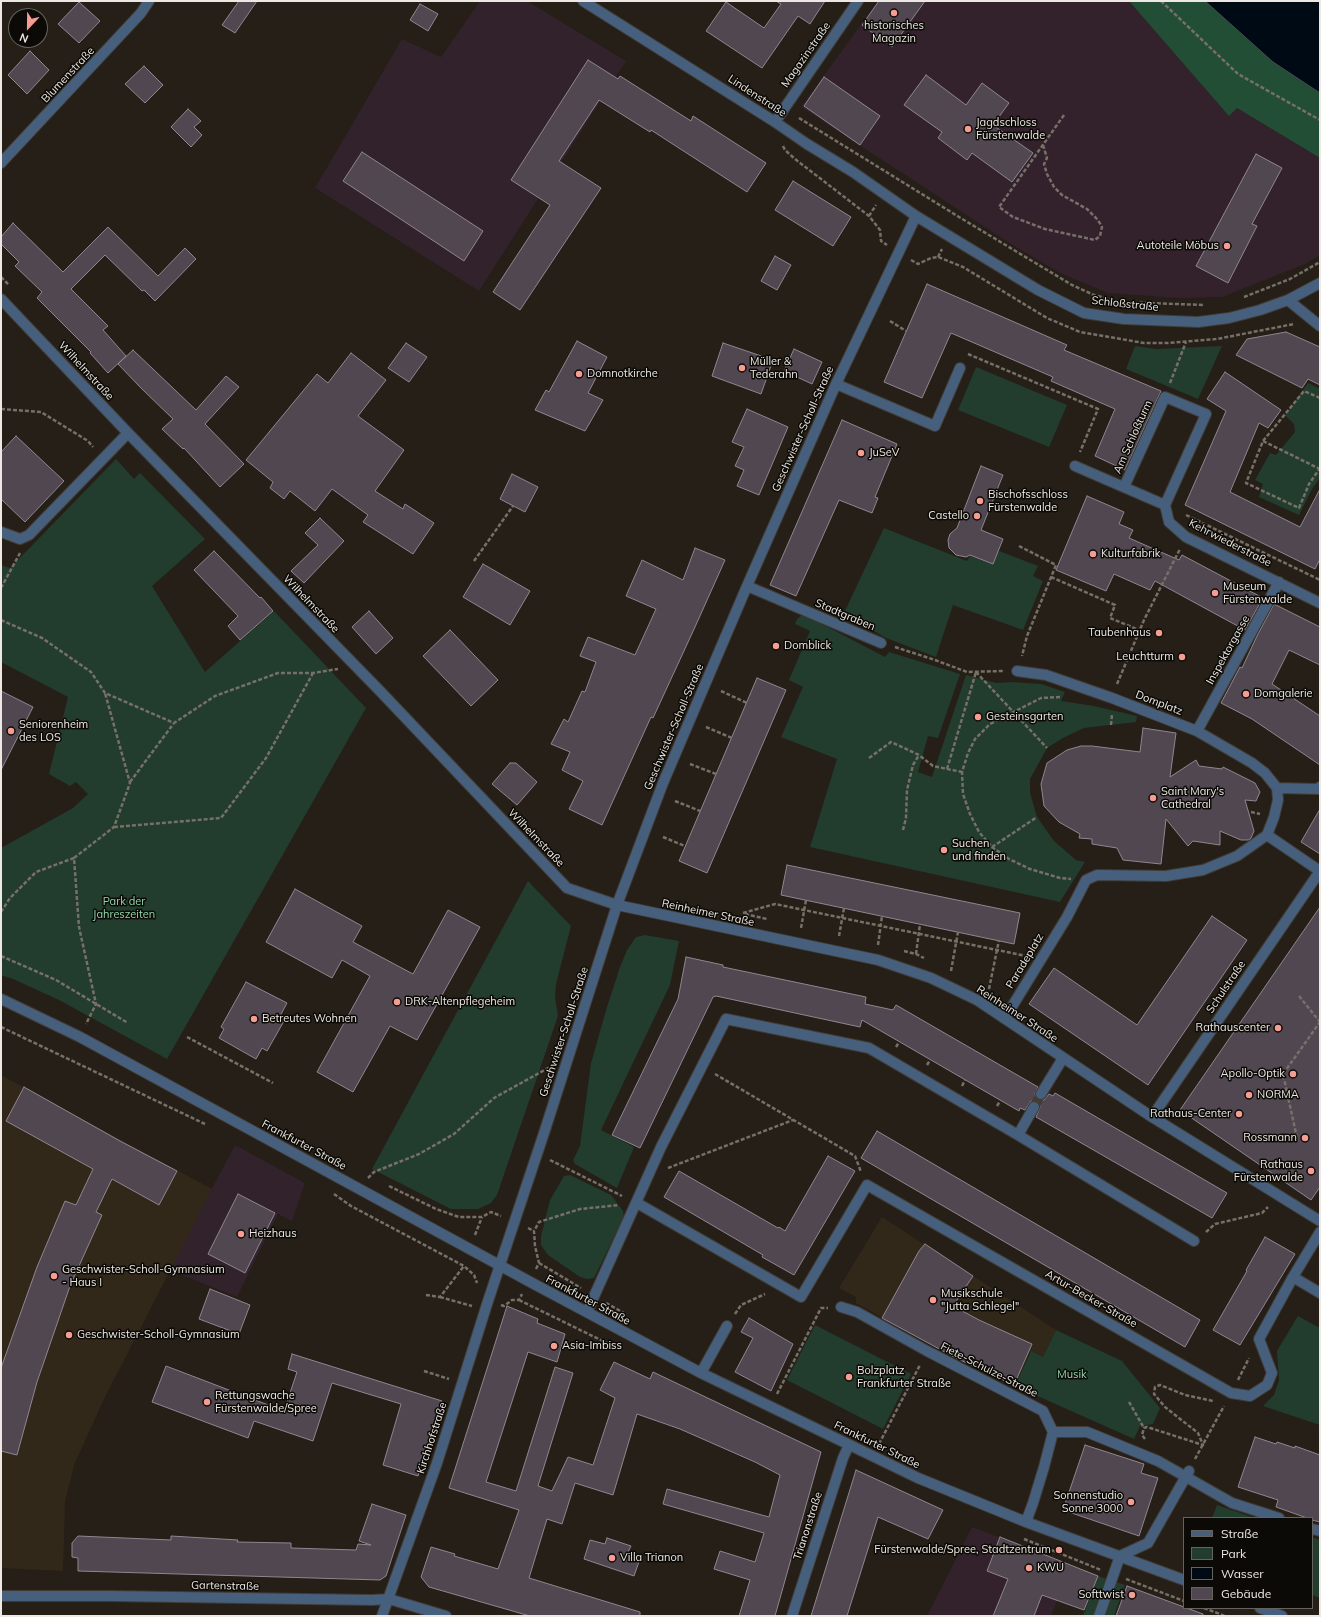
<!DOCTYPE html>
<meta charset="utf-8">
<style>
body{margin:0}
#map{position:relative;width:1321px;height:1617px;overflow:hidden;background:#251f17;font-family:Mulish,sans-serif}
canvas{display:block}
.frame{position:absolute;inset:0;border:2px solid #ede8e3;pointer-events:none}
.legend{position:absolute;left:1183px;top:1517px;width:130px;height:92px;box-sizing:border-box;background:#0c0a06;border:1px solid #66635e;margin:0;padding:5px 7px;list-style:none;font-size:12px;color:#ede8e3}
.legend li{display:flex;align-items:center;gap:8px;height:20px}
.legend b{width:20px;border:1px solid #66635e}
.north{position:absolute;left:8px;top:8px;width:40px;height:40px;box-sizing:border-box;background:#0c0a06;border:1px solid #66635e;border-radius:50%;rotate:202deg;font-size:11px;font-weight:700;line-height:16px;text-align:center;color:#ede8e3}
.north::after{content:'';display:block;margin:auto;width:14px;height:18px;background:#f59c93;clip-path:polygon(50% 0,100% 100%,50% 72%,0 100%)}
</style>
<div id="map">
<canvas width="1321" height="1617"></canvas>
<div class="frame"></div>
<ul class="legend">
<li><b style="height:5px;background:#465f7d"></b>Straße</li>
<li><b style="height:11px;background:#223c2d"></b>Park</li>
<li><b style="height:11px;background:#000a14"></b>Wasser</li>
<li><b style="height:11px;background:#504750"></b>Gebäude</li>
</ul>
<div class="north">N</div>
</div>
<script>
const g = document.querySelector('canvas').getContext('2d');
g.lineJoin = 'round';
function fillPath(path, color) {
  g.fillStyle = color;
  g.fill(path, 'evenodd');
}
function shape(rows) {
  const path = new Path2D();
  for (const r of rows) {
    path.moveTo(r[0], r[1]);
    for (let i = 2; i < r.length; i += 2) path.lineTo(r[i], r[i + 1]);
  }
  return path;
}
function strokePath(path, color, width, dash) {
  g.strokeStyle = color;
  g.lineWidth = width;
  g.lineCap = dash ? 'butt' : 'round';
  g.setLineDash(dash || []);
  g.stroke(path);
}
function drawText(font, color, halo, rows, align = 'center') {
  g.font = font + ' Mulish,sans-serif';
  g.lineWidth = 3;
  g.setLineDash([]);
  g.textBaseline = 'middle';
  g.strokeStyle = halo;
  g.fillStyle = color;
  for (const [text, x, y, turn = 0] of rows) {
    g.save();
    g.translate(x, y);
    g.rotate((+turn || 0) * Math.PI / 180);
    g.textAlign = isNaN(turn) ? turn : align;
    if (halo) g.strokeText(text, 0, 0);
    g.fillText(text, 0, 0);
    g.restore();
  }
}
fillPath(shape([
 [878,1,1129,1,1229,115,1237,108,1320,158,1320,255,1305,264,1222,297,1179,298,1108,293,1060,273,1011,244,801,107],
 [972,1527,1071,1565,1051,1616,927,1616]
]), '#33222b');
fillPath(shape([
 [480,1,527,1,626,61,479,291,315,188,402,39,441,57],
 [235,1145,305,1183,292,1221,278,1214,237,1297,169,1270]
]), '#32222b');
fillPath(shape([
 [1,1075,212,1189,104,1399,74,1465,65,1502,63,1571,1,1568],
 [882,1217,1056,1330,1043,1357,1030,1351,1015,1386,956,1358,856,1303,856,1297,839,1288]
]), '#32281a');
fillPath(shape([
 [1135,346,1156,349,1222,346,1198,399,1126,369],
 [976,367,1067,405,1049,447,958,410],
 [1308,383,1320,389,1320,478,1312,489,1299,515,1259,497,1263,484,1255,480,1270,453,1276,455,1295,432,1294,424,1285,415],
 [116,459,134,479,140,473,205,539,152,586,205,672,274,611,366,708,167,1059,59,1000,13,979,1,975,1,848,73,808,88,794,76,782,70,786,49,774,68,697,1,662,1,565,10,568],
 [884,528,967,561,970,556,993,564,999,551,1038,566,1033,576,1043,581,1023,630,953,605,936,657,886,638,844,613],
 [803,614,885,657,889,652,960,674,938,738,928,736,918,772,932,777,966,675,996,683,1013,682,1041,684,1065,692,1061,701,1094,706,1137,716,1136,722,1084,728,1063,738,1047,748,1030,779,1030,793,1037,817,1054,841,1076,860,1085,862,1060,902,810,847,837,759,781,737,803,687,789,680,810,631,795,624,797,619],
 [528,881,571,926,556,984,555,997,558,1016,497,1195,491,1203,478,1209,451,1209,372,1169],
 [645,935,679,941,670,985,601,1130,634,1147,617,1188,575,1164,573,1160,580,1146,591,1063,607,1007,620,967,627,950,636,937],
 [570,1175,611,1195,623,1211,624,1217,594,1278,587,1279,580,1277,548,1255,541,1245,541,1236,550,1200,564,1176],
 [1298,1316,1320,1328,1320,1425,1263,1406,1274,1395,1279,1380,1277,1351],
 [815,1325,911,1374,883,1429,787,1380],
 [1056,1330,1122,1361,1160,1408,1153,1424,1140,1426,1134,1439,1015,1386,1031,1351,1043,1357],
 [1217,1505,1255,1518,1212,1518],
 [1312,1537,1320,1540,1320,1598,1312,1595],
 [1098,1576,1125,1585,1114,1616,1083,1616]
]), '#223c2d');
fillPath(shape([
 [1129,1,1205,1,1273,62,1320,93,1320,158,1237,108,1229,116]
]), '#224e36');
const water = shape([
 [1205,1,1320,1,1320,93,1273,62,1205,1]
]);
fillPath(water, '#000a14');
strokePath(water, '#474d52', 1);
const building = shape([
 [239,1,257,1,235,33,222,25,239,1],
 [776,1,825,1,810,24,798,16,762,68,706,31,726,2,764,28,781,4,776,1],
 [879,1,925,1,892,47,862,25,879,1],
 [79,2,100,21,79,43,58,24,79,2],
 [420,4,438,14,428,31,410,20,420,4],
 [30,51,49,70,27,94,8,75,30,51],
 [588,60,618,79,620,76,691,121,693,116,766,163,747,192,651,130,650,132,599,100,559,161,601,188,520,310,493,292,550,205,511,180,588,60],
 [144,66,163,85,145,103,125,84,144,66],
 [926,75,966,105,982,83,1009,103,993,125,1033,153,1012,182,972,153,967,160,938,138,942,132,904,105,926,75],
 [824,77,880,116,860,145,804,106,824,77],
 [188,109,201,121,194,127,202,135,191,147,171,127,188,109],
 [362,152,483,231,464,261,343,181,362,152],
 [1256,154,1282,168,1252,224,1257,226,1228,283,1196,266,1256,154],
 [793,181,851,217,833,246,775,210,793,181],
 [13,223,63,272,108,227,158,276,185,248,196,259,155,301,144,290,142,291,105,255,71,289,108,326,103,330,126,356,108,373,90,353,91,352,37,298,42,292,15,266,19,262,1,244,1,237,13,223],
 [775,256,791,265,777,290,761,281,775,256],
 [927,284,1067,345,1064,350,1161,391,1125,470,1095,456,1115,409,1051,381,1053,377,951,333,922,398,884,382,927,284],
 [1286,332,1320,347,1320,385,1308,379,1302,388,1236,355,1247,339,1286,332],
 [577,341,607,357,588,393,603,400,585,431,535,410,546,390,549,392,577,341],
 [406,343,427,357,409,382,388,368,406,343],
 [723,343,773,360,761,394,712,376,723,343],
 [794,349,822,362,812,384,784,371,794,349],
 [133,350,196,410,226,376,239,387,205,424,244,464,220,487,184,448,183,449,162,429,173,419,141,388,118,364,133,350],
 [351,353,386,380,358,416,404,450,375,491,403,509,405,504,434,523,413,554,363,522,368,515,332,489,315,511,290,491,284,499,270,488,273,482,246,460,317,374,328,383,351,353],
 [1225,372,1281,410,1268,428,1259,423,1230,492,1300,527,1320,489,1320,559,1315,569,1185,505,1226,411,1207,399,1225,372],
 [747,409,788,427,759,495,737,486,744,470,735,466,744,447,732,442,747,409],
 [842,420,897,444,875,497,878,498,872,513,839,500,796,596,770,585,842,420],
 [16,436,64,481,25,522,1,499,1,452,16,436],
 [981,466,1003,475,981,530,1003,539,993,564,970,555,966,557,956,555,949,548,948,540,950,534,957,528,981,466],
 [512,474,538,487,525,512,500,499,512,474],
 [1087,496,1124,512,1119,524,1133,530,1129,538,1179,560,1182,555,1263,598,1245,630,1155,581,1150,590,1114,574,1106,591,1056,570,1087,496],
 [320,518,344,541,304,583,291,571,318,545,305,533,320,518],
 [695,548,725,560,695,627,653,718,651,717,602,825,569,809,583,781,562,770,570,752,551,744,564,719,568,722,582,691,585,692,596,662,580,656,588,637,635,655,656,609,626,596,642,560,683,580,695,548],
 [214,551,260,598,261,597,273,611,240,640,228,626,238,616,194,570,214,551],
 [483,564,530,591,510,625,463,597,483,564],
 [1274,604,1320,627,1320,665,1289,650,1272,684,1320,716,1320,765,1252,719,1221,703,1240,667,1242,668,1257,636,1274,604],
 [369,611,393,638,376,654,352,627,369,611],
 [450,630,498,680,471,706,423,656,450,630],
 [757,678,786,690,707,873,679,861,757,678],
 [1,691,33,707,1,770,1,691],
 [1143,728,1176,733,1170,777,1196,760,1199,766,1222,769,1223,767,1255,783,1260,792,1256,801,1245,800,1254,831,1251,838,1249,840,1241,840,1220,831,1220,845,1193,841,1188,846,1166,819,1161,864,1123,860,1117,848,1092,844,1092,839,1079,838,1080,834,1059,822,1044,806,1041,784,1047,763,1067,750,1081,746,1092,746,1140,752,1143,728],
 [510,763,516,763,537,782,517,805,492,784,510,763],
 [1320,809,1320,854,1301,842,1320,809],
 [787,865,1020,913,1014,944,781,895,787,865],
 [295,889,362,926,353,942,413,974,448,910,480,927,417,1040,390,1026,353,1092,317,1072,370,976,342,960,332,978,266,942,295,889],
 [1320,907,1320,1187,1311,1200,1180,1110,1320,907],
 [1212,916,1247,940,1148,1085,1029,1004,1054,968,1137,1025,1212,916],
 [686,957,723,965,723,967,866,997,865,1004,893,1010,896,1005,1038,1087,1035,1094,1038,1100,1044,1100,1049,1094,1053,1096,1055,1093,1227,1193,1212,1218,1036,1117,1040,1107,1038,1102,1031,1101,1025,1110,1020,1108,1019,1111,862,1020,860,1027,716,996,713,997,640,1148,612,1135,678,999,686,957],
 [246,982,287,1003,279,1018,284,1021,267,1051,262,1048,256,1059,219,1038,224,1029,221,1027,246,982],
 [24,1087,120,1141,177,1171,159,1205,112,1179,96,1212,102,1215,70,1286,37,1382,17,1455,1,1451,1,1368,37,1267,65,1201,76,1205,93,1169,6,1121,24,1087],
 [877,1131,1200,1320,1185,1347,861,1158,877,1131],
 [828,1156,855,1171,794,1275,762,1257,763,1255,664,1197,679,1171,778,1228,779,1227,785,1231,828,1156],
 [238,1194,275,1213,245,1273,208,1254,238,1194],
 [1265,1237,1295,1254,1240,1345,1213,1330,1247,1271,1246,1270,1265,1237],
 [925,1244,973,1276,953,1306,979,1320,1032,1344,1014,1385,956,1358,882,1318,919,1251,925,1244],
 [210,1289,250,1305,239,1334,199,1319,210,1289],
 [507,1306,538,1319,537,1323,565,1334,557,1362,528,1352,486,1482,516,1491,555,1367,573,1373,538,1486,552,1491,568,1457,593,1465,615,1398,600,1390,614,1362,650,1379,653,1372,821,1452,775,1616,739,1616,750,1580,714,1569,720,1551,755,1562,764,1533,663,1504,667,1489,769,1517,780,1475,755,1462,680,1429,637,1414,613,1495,575,1483,562,1524,547,1519,529,1578,640,1612,640,1616,530,1616,429,1587,421,1577,431,1547,455,1554,454,1556,498,1569,519,1510,449,1488,507,1306],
 [749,1318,793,1344,771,1391,735,1372,753,1338,741,1332,749,1318],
 [292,1354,442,1401,418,1476,383,1465,401,1404,332,1383,313,1441,254,1421,248,1438,152,1402,166,1366,284,1411,297,1372,288,1369,292,1354],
 [1255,1437,1276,1444,1277,1442,1295,1448,1295,1446,1320,1455,1320,1522,1312,1520,1312,1518,1307,1518,1276,1507,1278,1500,1238,1487,1255,1437],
 [1085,1445,1144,1464,1141,1473,1158,1478,1139,1536,1063,1510,1085,1445],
 [856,1470,943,1510,928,1539,878,1517,847,1616,811,1616,856,1470],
 [372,1504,406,1515,386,1576,380,1580,78,1571,78,1558,72,1557,72,1543,78,1536,171,1540,171,1536,238,1540,237,1542,291,1543,291,1548,356,1550,358,1544,371,1545,359,1541,372,1504],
 [1000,1537,1098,1576,1084,1610,1042,1595,1034,1616,993,1616,1008,1579,987,1571,1000,1537],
 [607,1538,631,1546,628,1552,641,1556,634,1576,584,1559,590,1540,605,1544,607,1538],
 [1127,1586,1203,1614,1203,1616,1116,1616,1127,1586]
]);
fillPath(building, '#504750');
strokePath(building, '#908690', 1);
strokePath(shape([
 [1034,1107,1041,1094]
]), '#433d36', 10, [10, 5]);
const minor = shape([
 [583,1,775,122,807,144,853,172,916,216,1038,290,1084,313,1124,319,1198,322,1229,318,1260,310,1288,300,1320,283],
 [775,122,858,1],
 [1,163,141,13,149,1],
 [1,299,128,433,380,691,567,888,617,905,878,960,931,978,977,1000,1152,1117,1320,1221],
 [1288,300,1320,326],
 [836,384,935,426,960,368],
 [1075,466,1165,505],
 [1124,487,1165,397,1206,414,1165,505],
 [1165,505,1169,522,1186,537,1320,603],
 [1,532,20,539,29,535,128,433],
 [747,586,881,643],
 [1197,731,1279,582],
 [1277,788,1319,789,1320,787],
 [1267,835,1320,871],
 [1,999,80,1037,534,1284,701,1373,918,1478,1026,1522,1184,1580],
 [1005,1018,1067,917,1086,880,1097,875,1166,876,1203,870,1237,856,1267,835,1274,817,1278,800,1277,788,1265,773,1252,763,1197,731,1112,698,1046,675,1017,671],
 [1041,1094,1063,1058],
 [1152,1117,1320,871],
 [1018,1135,1034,1107],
 [637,1203,801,1297,867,1185,1231,1393,1250,1396,1267,1385,1272,1373,1259,1339,1293,1277,1320,1232],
 [1293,1277,1320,1293],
 [841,1307,857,1312,927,1351,1043,1411,1053,1432,1044,1467,1033,1503,1026,1522],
 [587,1312,661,1147,726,1019,869,1048,1018,1135,1194,1241],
 [701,1373,727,1326],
 [1053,1432,1087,1432,1158,1461,1232,1503,1279,1518],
 [1312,1529,1320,1531],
 [1,1596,110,1596,372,1600,389,1599,446,1616],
 [1260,1608,1282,1616],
 [382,1616,437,1463,488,1301,545,1130,617,905,663,783,747,586,836,384,916,216],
 [792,1616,843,1458,849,1445],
 [1099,1616,1120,1556,1148,1543,1189,1471]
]);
strokePath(minor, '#413b34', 12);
strokePath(shape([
 [1161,1,1238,74,1320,120],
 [799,118,959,217,1072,285,1094,295,1121,302,1204,305],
 [1043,145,1047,158,1044,164,1047,174,1054,187,1062,195,1087,209,1098,220,1102,227,1100,236,1095,240,1045,229,1013,217,999,207,1064,115],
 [783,146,785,150,795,159,869,216,880,230,881,241,887,245],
 [869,216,876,205],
 [938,257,942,249],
 [911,260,918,264,931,258,938,257,963,267,1047,318,1080,332,1144,343,1168,343,1217,339,1294,324],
 [1,277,9,285],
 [1244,297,1290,279,1320,262],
 [890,321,906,331],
 [968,354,1098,409,1080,452],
 [1170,383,1186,342],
 [1320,398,1304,391,1263,441,1246,483,1299,508,1309,484,1320,468],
 [1,409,41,412,88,441,93,447],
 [1263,441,1320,469],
 [1186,515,1320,580],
 [1019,546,1056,565,1027,636,1022,656],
 [474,561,513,506],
 [1051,577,1115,605,1110,618,1139,630],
 [1,588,20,553],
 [1,620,42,638,91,672,105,693,174,723,215,696,278,673,313,673,338,669],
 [895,647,935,660,967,672,1003,671],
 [976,672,1047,748],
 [1117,684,1144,620,1180,549],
 [721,691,747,703],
 [1060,697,1041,698,990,724,975,739,968,753,962,772,963,794,970,814,979,832,992,847,1009,859,1030,869,1060,878,1071,879],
 [1111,725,1112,714],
 [706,727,732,738],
 [869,758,891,742,919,755,933,766,962,772],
 [690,764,716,774],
 [947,769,976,672],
 [130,782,174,723],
 [675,801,700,811],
 [1251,812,1260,814],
 [114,827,221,818,266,758,313,673],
 [903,830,906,818,907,790,913,765,919,755],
 [663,837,685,846],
 [992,847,1037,817],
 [74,858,114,827,130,783,105,693],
 [1,912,10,898,36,872,74,858,79,927,96,1004,86,1024],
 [743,913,775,904,1026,956],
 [745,914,767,919],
 [801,928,806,900],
 [839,936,844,908],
 [878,945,882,916],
 [904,951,916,954,924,958],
 [916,954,920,924],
 [1,956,56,980,128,1023],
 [951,971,958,932],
 [989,989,999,940],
 [1299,996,1320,1022],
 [1,1027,205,1124],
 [187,1037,273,1083],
 [896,1047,899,1042],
 [927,1065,930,1060],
 [715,1074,855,1156,861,1172],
 [962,1086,965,1080],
 [997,1106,1000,1101],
 [1297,1138,1283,1074,1320,1022],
 [550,1160,622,1196],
 [668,1168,793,1120],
 [368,1178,374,1172,419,1154,454,1134,494,1098,550,1067],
 [389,1186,436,1209,459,1217,482,1217,491,1212,501,1216],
 [334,1194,351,1206,464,1266,474,1275,477,1283],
 [528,1228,534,1231],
 [1206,1232,1215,1224,1262,1213,1268,1207],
 [475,1235,482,1217],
 [539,1263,581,1288],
 [536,1269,539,1263,535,1246,534,1231,539,1222,580,1209,619,1205],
 [426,1295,440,1297,464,1266],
 [440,1297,472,1306],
 [519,1300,615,1347],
 [606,1303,624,1313],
 [501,1305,504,1306,512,1300,519,1300,522,1294],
 [735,1314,741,1305,765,1294],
 [424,1371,449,1379],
 [1238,1380,1249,1358],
 [777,1394,821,1308,828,1308],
 [1129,1402,1144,1428],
 [1145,1439,1142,1435,1144,1428,1147,1427,1203,1445,1198,1433,1165,1407,1154,1394,1155,1387,1160,1385,1185,1395,1213,1401],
 [879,1444,920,1365],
 [1195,1459,1224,1406],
 [1024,1539,1101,1570],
 [1126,1579,1184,1601],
 [1204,1608,1225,1616]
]), '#767069', 2.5, [4, 2]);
strokePath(minor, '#465f7d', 10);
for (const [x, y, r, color] of [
 [894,13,4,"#f59c93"],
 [968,129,4,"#f59c93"],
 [1227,246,4,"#f59c93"],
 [742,368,4,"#f59c93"],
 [579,374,4,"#f59c93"],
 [861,453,4,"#f59c93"],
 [980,501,4,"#f59c93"],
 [977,516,4,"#f59c93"],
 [1093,554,4,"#f59c93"],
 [1215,593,4,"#f59c93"],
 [1159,633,4,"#f59c93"],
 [776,646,4,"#f59c93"],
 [1182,657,4,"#f59c93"],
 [1246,694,4,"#f59c93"],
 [978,717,4,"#f59c93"],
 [11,731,4,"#f59c93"],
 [1153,798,4,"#f59c93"],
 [944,850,4,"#f59c93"],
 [397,1002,4,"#f59c93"],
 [254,1019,4,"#f59c93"],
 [1278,1028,4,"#f59c93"],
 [1293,1074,4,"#f59c93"],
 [1249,1095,4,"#f59c93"],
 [1239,1114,4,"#f59c93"],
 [1305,1138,4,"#f59c93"],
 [1311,1171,4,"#f59c93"],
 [241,1234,4,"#f59c93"],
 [54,1276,4,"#f59c93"],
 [933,1300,4,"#f59c93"],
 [69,1335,4,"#f59c93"],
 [554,1346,4,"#f59c93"],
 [849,1377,4,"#f59c93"],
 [207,1402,4,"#f59c93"],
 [1131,1502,4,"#f59c93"],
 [1059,1550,4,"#f59c93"],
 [612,1558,4,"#f59c93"],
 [1029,1568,4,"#f59c93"],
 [1132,1595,4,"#f59c93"]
]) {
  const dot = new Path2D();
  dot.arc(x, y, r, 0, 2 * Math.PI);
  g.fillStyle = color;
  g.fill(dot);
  strokePath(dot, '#0c0a06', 1.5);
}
drawText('11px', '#ede8e3', '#0c0a06', [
 ["historisches",894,26,"center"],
 ["Magazin",894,39,"center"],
 ["Jagdschloss",976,123],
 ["Fürstenwalde",976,136],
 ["Autoteile Möbus",1219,246,"right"],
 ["Müller &",750,362],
 ["Tederahn",750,375],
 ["Domnotkirche",587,374],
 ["JuSeV",869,453],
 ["Bischofsschloss",988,495],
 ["Fürstenwalde",988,508],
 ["Castello",969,516,"right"],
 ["Kulturfabrik",1101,554],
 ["Museum",1223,587],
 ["Fürstenwalde",1223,600],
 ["Taubenhaus",1151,633,"right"],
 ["Domblick",784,646],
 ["Leuchtturm",1174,657,"right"],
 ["Domgalerie",1254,694],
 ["Gesteinsgarten",986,717],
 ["Seniorenheim",19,725],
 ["des LOS",19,738],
 ["Saint Mary's",1161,792],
 ["Cathedral",1161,805],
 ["Suchen",952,844],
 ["und finden",952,857],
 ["DRK-Altenpflegeheim",405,1002],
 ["Betreutes Wohnen",262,1019],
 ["Rathauscenter",1270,1028,"right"],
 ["Apollo-Optik",1285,1074,"right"],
 ["NORMA",1257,1095],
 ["Rathaus-Center",1231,1114,"right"],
 ["Rossmann",1297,1138,"right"],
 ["Rathaus",1303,1165,"right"],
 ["Fürstenwalde",1303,1178,"right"],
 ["Heizhaus",249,1234],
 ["Geschwister-Scholl-Gymnasium",62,1270],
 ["- Haus I",62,1283],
 ["Musikschule",941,1294],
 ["\"Jutta Schlegel\"",941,1307],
 ["Geschwister-Scholl-Gymnasium",77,1335],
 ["Asia-Imbiss",562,1346],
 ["Bolzplatz",857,1371],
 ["Frankfurter Straße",857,1384],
 ["Rettungswache",215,1396],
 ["Fürstenwalde/Spree",215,1409],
 ["Sonnenstudio",1123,1496,"right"],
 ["Sonne 3000",1123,1509,"right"],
 ["Fürstenwalde/Spree, Stadtzentrum",1051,1550,"right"],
 ["Villa Trianon",620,1558],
 ["KWU",1037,1568],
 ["Softtwist",1124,1595,"right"]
], 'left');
drawText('11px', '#ede8e3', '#0c0a06', [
 ["Magazinstraße",806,55,-55],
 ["Blumenstraße",68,75,-47],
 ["Lindenstraße",757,96,33],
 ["Schloßstraße",1125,304,6],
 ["Wilhelmstraße",86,371,47],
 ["Geschwister-Scholl-Straße",803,429,-66],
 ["Am Schloßturm",1133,437,-66],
 ["Kehrwiederstraße",1230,543,27],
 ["Wilhelmstraße",311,604,46],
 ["Stadtgraben",845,615,23],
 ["Inspektorgasse",1228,650,-61],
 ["Domplatz",1159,703,21],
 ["Geschwister-Scholl-Straße",674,727,-67],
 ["Wilhelmstraße",536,838,46],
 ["Reinheimer Straße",708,913,12],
 ["Paradeplatz",1025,961,-59],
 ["Schulstraße",1226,987,-56],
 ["Reinheimer Straße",1017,1014,33],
 ["Geschwister-Scholl-Straße",564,1032,-72],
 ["Frankfurter Straße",304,1145,28],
 ["Artur-Becker-Straße",1091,1299,30],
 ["Frankfurter Straße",588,1300,28],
 ["Fiete-Schulze-Straße",989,1370,27],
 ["Kirchhofstraße",432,1438,-72],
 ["Frankfurter Straße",877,1445,26],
 ["Trianonstraße",808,1526,-72],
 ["Gartenstraße",225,1586,1]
]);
drawText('11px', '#90d9ae', '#0c0a06', [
 ["Park der",124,902],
 ["Jahreszeiten",124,915],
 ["Musik",1072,1375]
]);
</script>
